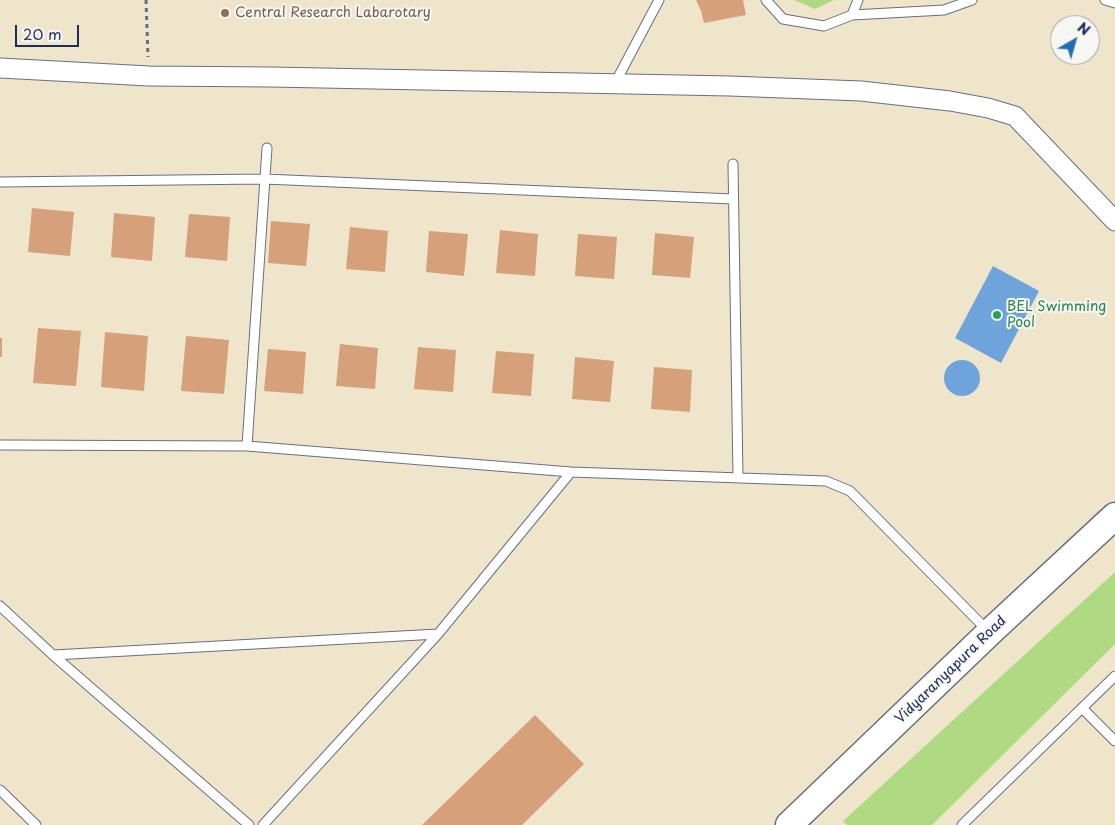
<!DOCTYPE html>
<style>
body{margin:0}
#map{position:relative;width:1115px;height:825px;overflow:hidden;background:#efe5cb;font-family:"Playpen Sans",sans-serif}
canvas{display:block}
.north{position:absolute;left:1050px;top:15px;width:50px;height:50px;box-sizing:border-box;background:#f6f6f2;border:1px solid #9ea6b7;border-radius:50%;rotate:38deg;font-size:14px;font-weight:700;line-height:20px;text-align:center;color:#1b2f5e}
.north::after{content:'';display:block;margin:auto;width:18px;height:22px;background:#1f6fb2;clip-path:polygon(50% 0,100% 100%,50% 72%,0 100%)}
.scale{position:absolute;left:15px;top:25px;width:64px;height:22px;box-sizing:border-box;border:2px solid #1b2f5e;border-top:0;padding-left:6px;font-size:15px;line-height:18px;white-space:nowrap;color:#1b2f5e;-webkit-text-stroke:4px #f6f6f2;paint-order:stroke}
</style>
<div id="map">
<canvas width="1115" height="825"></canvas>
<div class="north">N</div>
<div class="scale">20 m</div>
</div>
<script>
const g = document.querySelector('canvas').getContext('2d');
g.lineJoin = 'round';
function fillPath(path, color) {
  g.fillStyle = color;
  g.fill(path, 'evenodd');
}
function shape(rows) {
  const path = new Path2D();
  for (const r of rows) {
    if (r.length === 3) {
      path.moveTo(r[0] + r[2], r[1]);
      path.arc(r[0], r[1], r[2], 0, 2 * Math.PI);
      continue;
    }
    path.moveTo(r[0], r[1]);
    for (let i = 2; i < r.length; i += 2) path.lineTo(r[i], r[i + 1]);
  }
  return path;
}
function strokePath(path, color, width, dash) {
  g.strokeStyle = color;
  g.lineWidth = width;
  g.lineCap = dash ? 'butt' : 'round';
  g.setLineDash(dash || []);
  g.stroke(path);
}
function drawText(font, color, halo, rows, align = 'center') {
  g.font = font + ' "Playpen Sans",sans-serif';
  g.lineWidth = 4;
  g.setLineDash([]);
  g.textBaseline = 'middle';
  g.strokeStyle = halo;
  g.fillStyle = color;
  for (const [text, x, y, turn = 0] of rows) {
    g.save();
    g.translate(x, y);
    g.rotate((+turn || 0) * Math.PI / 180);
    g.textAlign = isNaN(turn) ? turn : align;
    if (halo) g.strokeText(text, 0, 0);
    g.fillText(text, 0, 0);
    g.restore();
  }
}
fillPath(shape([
 [794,0,834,0,815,9],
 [1115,572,1115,644,932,825,847,825,843,821]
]), '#b0d984');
fillPath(shape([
 [993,266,1039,291,1001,363,955,338],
 [962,378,18]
]), '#6fa3db');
fillPath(shape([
 [696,0,743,0,746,15,704,23,701,11],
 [32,208,74,212,70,256,28,252],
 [114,213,155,217,152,261,111,257],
 [189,214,230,217,227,261,185,257],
 [271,221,310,224,306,266,268,263],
 [350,227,388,231,385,272,346,269],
 [500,230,538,234,535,276,496,273],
 [429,231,468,234,464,276,426,272],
 [655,233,694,237,690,278,652,275],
 [578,234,617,237,614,279,575,276],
 [38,328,81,331,76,386,33,383],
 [105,332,148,336,144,391,101,387],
 [186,336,229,340,224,394,181,391],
 [0,338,2,338,2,357,0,357],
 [340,344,378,348,375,389,336,386],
 [418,347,456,350,453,392,414,389],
 [268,349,306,352,303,394,264,391],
 [496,351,534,354,531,396,492,393],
 [575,357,614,361,610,402,572,399],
 [654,367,692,370,690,412,651,409],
 [535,715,584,764,522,825,422,825]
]), '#d5a07a');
const lane = shape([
 [766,0,783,19,824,26,852,15,858,0],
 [1105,0,1115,3],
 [852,15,944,10,972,0],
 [615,83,659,0],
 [733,164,738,477],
 [0,182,264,179,733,199],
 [0,445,247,446,571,472,826,481,850,491,988,631],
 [247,446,267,148],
 [0,606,53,655,249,825],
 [53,655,438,634],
 [1082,708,1115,741],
 [0,790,36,825],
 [263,825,438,634,571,472],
 [962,825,1115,676]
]);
const street = shape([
 [0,68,149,76,271,77,730,86,861,91,950,101,988,108,1015,116,1115,221]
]);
const secondary = shape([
 [789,825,990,632,1115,516]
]);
strokePath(lane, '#656f84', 11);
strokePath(street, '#656f84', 21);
strokePath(secondary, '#656f84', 29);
strokePath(shape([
 [146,0,148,57]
]), '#656f84', 3, [4, 4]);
strokePath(lane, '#fff', 9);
strokePath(street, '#fff', 19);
strokePath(secondary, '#fff', 26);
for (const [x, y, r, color] of [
 [225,13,5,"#8d6e63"],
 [997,315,5,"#2e9e5b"]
]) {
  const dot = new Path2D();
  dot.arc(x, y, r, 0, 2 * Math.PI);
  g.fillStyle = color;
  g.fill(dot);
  strokePath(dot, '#f6f6f2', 2);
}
drawText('14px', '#785e54', '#f6f6f2', [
 ["Central Research Labarotary",235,13]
], 'left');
drawText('14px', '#27864d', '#f6f6f2', [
 ["BEL Swimming",1007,307],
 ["Pool",1007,323]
], 'left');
drawText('14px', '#1b2f5e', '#f6f6f2', [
 ["Vidyaranyapura Road",951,670,-44]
]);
</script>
